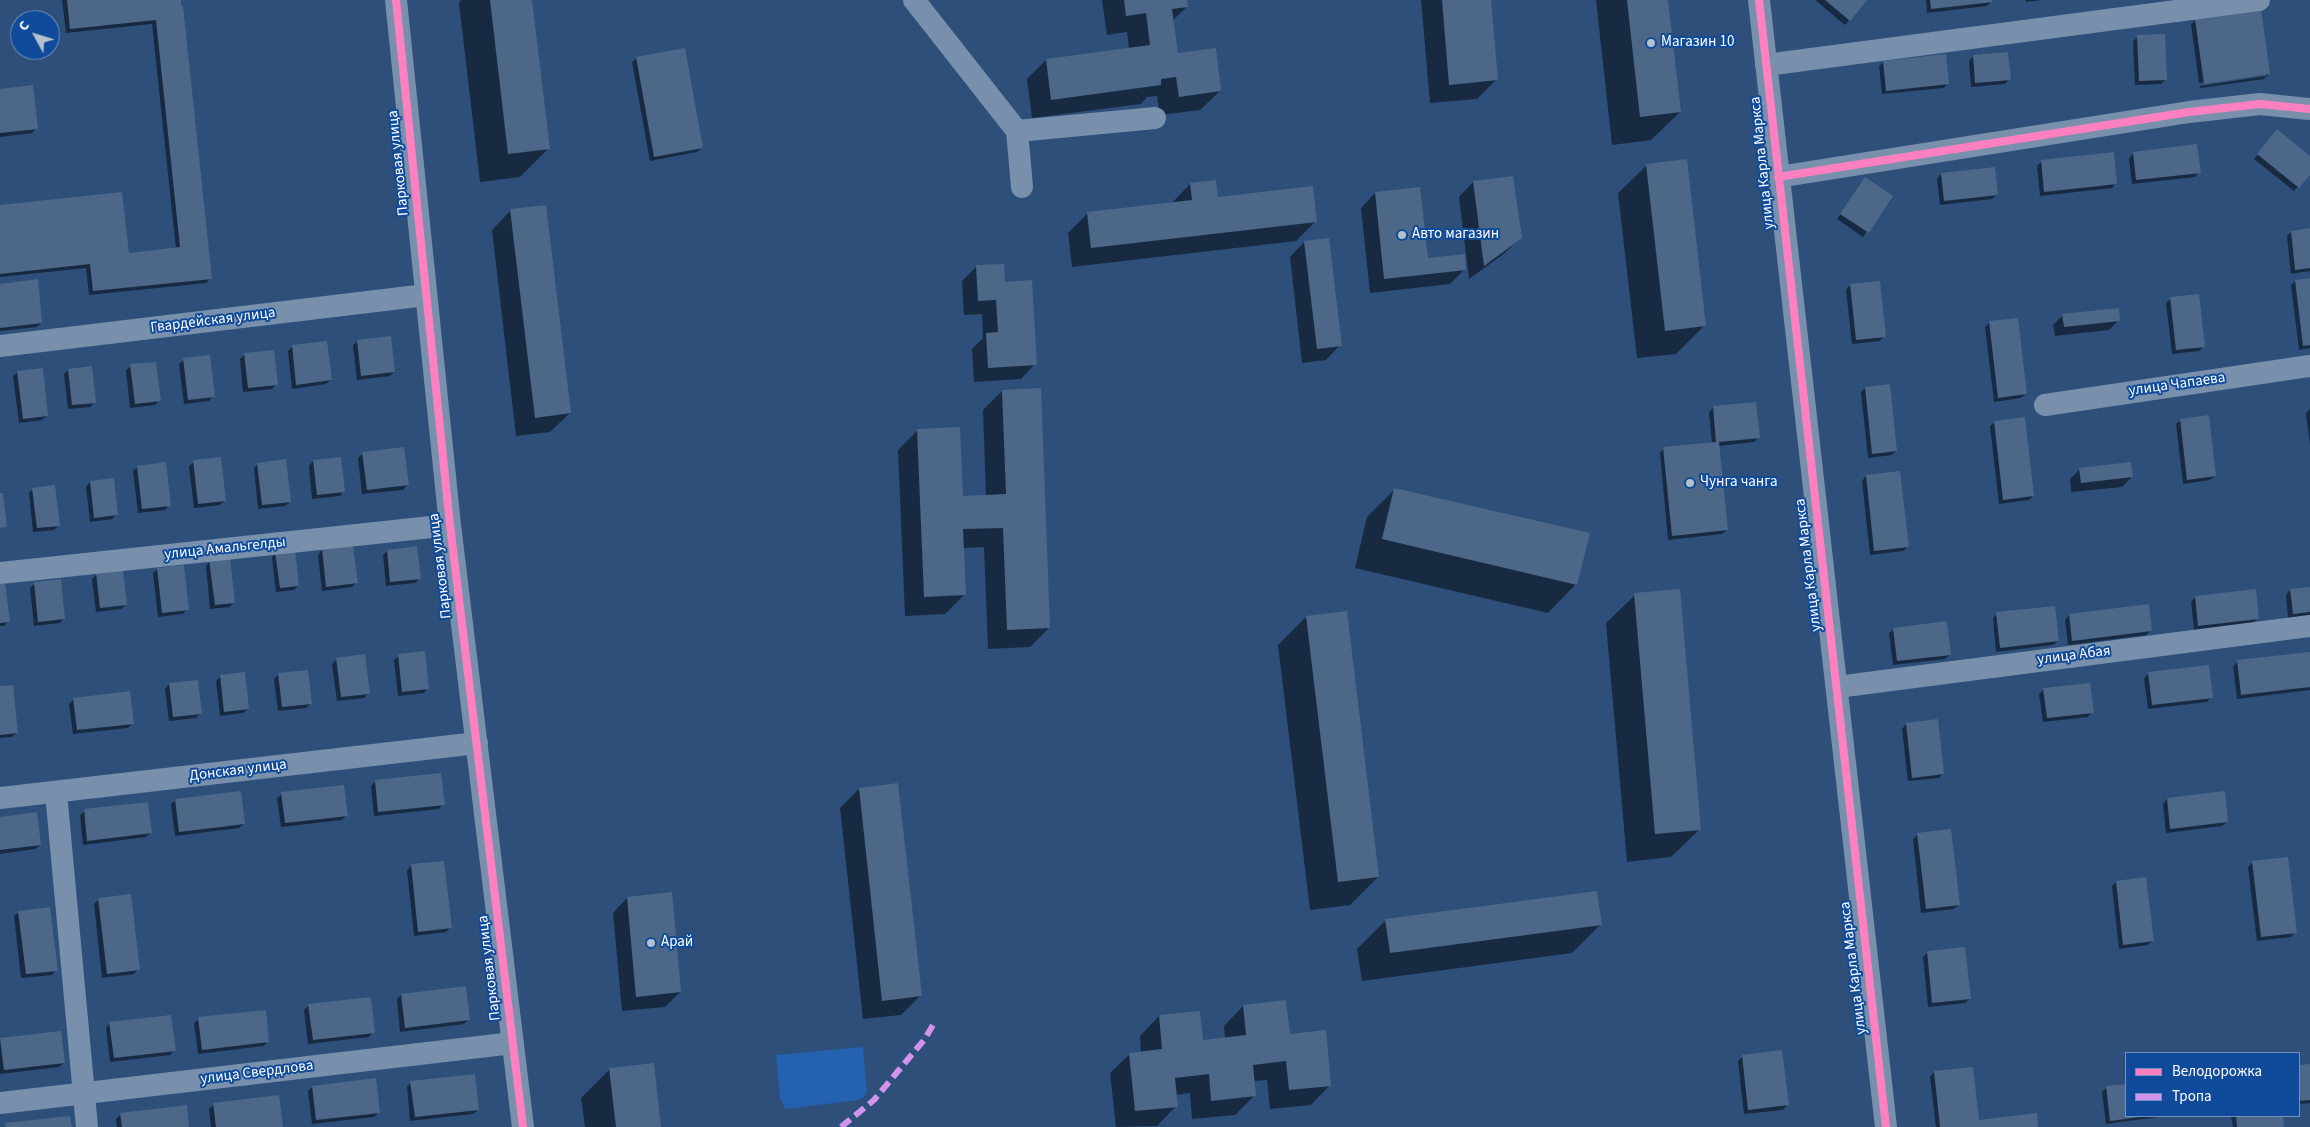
<!DOCTYPE html>
<meta charset="utf-8">
<style>
body{margin:0}
#map{position:relative;width:2310px;height:1127px;overflow:hidden;background:#2e4f7a;font-family:"Source Sans 3",sans-serif}
canvas{display:block}
.legend{position:absolute;left:2125px;top:1052px;width:175px;height:65px;box-sizing:border-box;background:#0f4b9a;border:1px solid #6f93c2;margin:0;padding:6px 9px;list-style:none;font-size:15px;color:#fff}
.legend li{display:flex;align-items:center;gap:10px;height:25px}
.legend b{width:25px;border:1px solid #6f93c2}
.north{position:absolute;left:10px;top:10px;width:50px;height:50px;box-sizing:border-box;background:#0f4b9a;border:1px solid #6f93c2;border-radius:50%;rotate:309deg;font-size:14px;font-weight:700;line-height:20px;text-align:center;color:#fff}
.north::after{content:'';display:block;margin:auto;width:18px;height:22px;background:#b6c1d0;clip-path:polygon(50% 0,100% 100%,50% 72%,0 100%)}
</style>
<div id="map">
<canvas width="2310" height="1127"></canvas>
<ul class="legend">
<li><b style="height:6px;background:#ff80c0"></b>Велодорожка</li>
<li><b style="height:6px;background:#d193ec"></b>Тропа</li>
</ul>
<div class="north">С</div>
</div>
<script>
const g = document.querySelector('canvas').getContext('2d');
g.lineJoin = 'round';
function fillPath(path, color) {
  g.fillStyle = color;
  g.fill(path, 'evenodd');
}
function shape(rows) {
  const path = new Path2D();
  for (const r of rows) {
    path.moveTo(r[0], r[1]);
    for (let i = 2; i < r.length; i += 2) path.lineTo(r[i], r[i + 1]);
  }
  return path;
}
function strokePath(path, color, width, dash) {
  g.strokeStyle = color;
  g.lineWidth = width;
  g.lineCap = dash ? 'butt' : 'round';
  g.setLineDash(dash || []);
  g.stroke(path);
}
function drawText(font, color, halo, rows, align = 'center') {
  g.font = font + ' "Source Sans 3",sans-serif';
  g.lineWidth = 4;
  g.setLineDash([]);
  g.textBaseline = 'middle';
  g.strokeStyle = halo;
  g.fillStyle = color;
  for (const [text, x, y, turn = 0] of rows) {
    g.save();
    g.translate(x, y);
    g.rotate((+turn || 0) * Math.PI / 180);
    g.textAlign = isNaN(turn) ? turn : align;
    if (halo) g.strokeText(text, 0, 0);
    g.fillText(text, 0, 0);
    g.restore();
  }
}
fillPath(shape([
 [863,1047,867,1092,864,1097,858,1100,785,1109,780,1098,776,1055]
]), '#2462b0');
fillPath(shape([
 [62,0,179,0,211,278,206,283,89,295,86,268,0,277,0,206,128,254,176,249,152,24,66,33],
 [461,0,531,0,548,149,520,177,480,182,459,3],
 [1102,0,1186,0,1187,7,1172,21,1177,54,1220,91,1200,110,1160,115,1157,96,1147,97,1141,104,1032,118,1027,79,1046,60,1129,49,1127,32,1107,35],
 [1421,0,1490,0,1496,80,1477,99,1430,103],
 [1596,0,1667,0,1680,112,1651,140,1612,145],
 [1815,0,1866,0,1845,25],
 [1926,0,1991,0,1991,2,1987,6,1927,13],
 [2026,0,2042,0,2026,2],
 [2196,20,2269,74,2264,79,2200,88,2200,86,2266,76,2266,74,2199,83,2191,24],
 [2138,37,2166,79,2161,84,2135,85,2133,41],
 [1973,56,2009,79,2005,84,1971,87,1969,61],
 [637,58,702,148,697,152,650,161,632,62],
 [1884,62,1948,83,1944,88,1882,94,1879,66],
 [0,90,37,128,32,133,0,137],
 [2273,135,2310,157,2310,173,2294,191,2254,159],
 [2134,153,2199,172,2195,177,2132,184,2129,158],
 [2041,162,2116,183,2112,188,2040,196,2037,166],
 [1647,165,1704,326,1676,354,1637,358,1618,193],
 [1941,174,1997,195,1992,199,1940,205,1937,179],
 [1865,179,1891,196,1863,237,1837,219],
 [1473,182,1520,238,1505,253,1469,279,1459,197],
 [1190,184,1217,199,1315,222,1296,241,1072,267,1068,233,1088,213,1171,204],
 [1375,193,1427,260,1465,269,1450,284,1370,293,1361,208],
 [511,210,570,413,550,432,516,436,492,230],
 [2310,230,2310,271,2291,274,2287,236,2291,232],
 [1304,242,1340,345,1326,360,1302,363,1290,257],
 [977,266,1035,364,1021,379,974,382,972,349,983,338,982,314,964,315,962,281],
 [2310,279,2310,348,2299,350,2291,285,2296,281],
 [0,285,41,323,37,327,0,331],
 [1850,285,1884,336,1880,341,1852,344,1846,290],
 [2171,299,2204,346,2199,351,2172,354,2166,303],
 [2063,315,2119,320,2109,330,2055,336,2053,325],
 [1990,322,2026,394,2021,398,1994,402,1985,327],
 [358,341,394,372,390,376,357,380,353,345],
 [292,347,331,380,326,384,292,389,288,351],
 [244,355,277,384,272,389,243,392,240,359],
 [184,360,213,396,209,401,184,404,179,364],
 [131,366,159,400,155,405,130,408,126,370],
 [68,370,95,402,90,407,68,409,64,374],
 [18,372,47,416,42,420,19,423,13,376],
 [1865,388,1896,451,1892,455,1868,458,1861,392],
 [1002,391,1049,628,1030,647,988,649,984,547,963,548,965,594,945,614,905,616,898,450,918,430,962,497,986,496,983,410],
 [1755,404,1758,438,1754,442,1718,446,1727,530,1722,534,1668,540,1660,453,1664,448,1712,443,1709,412,1713,408],
 [2310,409,2310,446,2306,413],
 [2181,420,2215,476,2210,480,2183,484,2176,424],
 [1995,422,2033,496,2029,500,1999,504,1990,426],
 [363,453,407,485,403,490,362,494,358,458],
 [340,458,344,491,340,496,312,499,309,466,313,461],
 [194,462,225,500,220,505,194,508,189,466],
 [258,464,290,502,285,506,258,509,254,468],
 [138,467,169,505,165,510,138,513,133,471],
 [2080,469,2132,477,2122,487,2071,492,2070,479],
 [1866,476,1908,547,1903,551,1870,555,1862,481],
 [90,482,117,514,112,519,90,522,86,487],
 [33,489,59,525,54,530,33,532,29,493],
 [1395,489,1576,584,1548,613,1355,568,1367,517],
 [322,550,356,583,352,587,322,591,318,555],
 [387,551,420,578,415,583,386,586,383,555],
 [276,553,298,586,294,590,276,592,272,557],
 [210,561,234,602,230,607,210,609,206,566],
 [158,569,187,609,183,614,158,617,153,573],
 [96,575,126,605,121,609,96,612,92,579],
 [34,584,64,618,60,623,34,626,30,588],
 [0,585,9,621,4,626,0,626],
 [2310,588,2310,616,2288,618,2286,595,2290,590],
 [1635,595,1700,829,1671,857,1627,862,1606,623],
 [2195,597,2258,618,2253,623,2194,630,2191,602],
 [1997,614,2058,641,2053,645,1996,652,1993,618],
 [2069,615,2150,631,2146,635,2068,645,2065,620],
 [1306,617,1378,877,1350,905,1310,910,1278,645],
 [1894,629,1950,655,1945,659,1893,665,1889,633],
 [2310,653,2310,690,2237,699,2233,666,2238,662],
 [399,656,428,688,424,693,398,696,394,660],
 [337,659,369,693,364,698,337,701,332,664],
 [2149,673,2211,697,2207,702,2148,709,2144,678],
 [279,674,311,703,306,708,278,711,274,679],
 [221,676,248,709,243,713,220,716,216,681],
 [169,684,200,714,196,718,169,721,165,689],
 [0,687,17,732,12,737,0,738],
 [2044,689,2092,712,2088,717,2043,722,2039,694],
 [74,699,133,723,128,728,73,734,69,704],
 [1906,724,1943,773,1939,778,1908,781,1902,729],
 [440,774,443,804,439,809,374,816,371,786,375,782],
 [859,789,920,996,901,1015,863,1019,840,808],
 [282,794,347,815,342,820,281,827,277,798],
 [2167,799,2227,822,2222,826,2166,833,2163,804],
 [176,800,244,824,239,828,175,836,171,804],
 [85,811,150,833,146,837,83,845,80,815],
 [0,818,40,845,35,849,0,854],
 [1918,834,1959,904,1954,909,1921,913,1913,839],
 [2253,862,2295,932,2291,937,2257,941,2248,867],
 [411,866,451,927,446,932,414,936,407,870],
 [2116,882,2152,941,2148,945,2119,949,2112,886],
 [627,898,680,992,665,1007,622,1011,613,913],
 [99,899,138,969,134,974,102,978,94,904],
 [19,912,56,970,52,975,21,978,14,916],
 [1386,920,1600,925,1572,953,1362,981,1357,949],
 [1927,953,1970,998,1965,1003,1928,1007,1923,957],
 [401,995,468,1020,464,1024,400,1032,397,999],
 [309,1005,373,1032,369,1037,308,1044,304,1010],
 [1243,1006,1288,1036,1330,1085,1311,1105,1270,1109,1267,1080,1253,1081,1255,1095,1235,1115,1192,1119,1190,1093,1175,1095,1176,1106,1157,1126,1116,1127,1110,1073,1130,1054,1141,1052,1140,1036,1159,1016,1199,1012,1202,1041,1225,1039,1224,1026],
 [199,1019,268,1041,264,1046,198,1054,194,1023],
 [110,1023,174,1051,170,1055,110,1062,106,1028],
 [0,1040,1,1039,64,1063,59,1067,0,1074],
 [1743,1056,1787,1105,1783,1110,1744,1114,1738,1061],
 [2310,1065,2310,1103,2299,1104,2299,1067],
 [610,1069,660,1127,585,1127,581,1098],
 [1934,1072,1978,1121,2037,1127,1936,1127,1930,1077],
 [411,1082,478,1110,473,1114,410,1121,407,1087],
 [2126,1085,2126,1116,2166,1116,2106,1124,2102,1092,2106,1088],
 [312,1087,379,1112,374,1117,312,1124,308,1091],
 [214,1104,281,1127,211,1127,209,1109],
 [121,1114,188,1127,117,1127,116,1119],
 [2231,1116,2282,1116,2283,1127,2233,1127]
]), '#0007');
fillPath(shape([
 [67,0,181,0,181,6,183,6,212,279,93,291,90,264,0,274,0,205,122,192,129,253,180,247,156,20,70,29],
 [490,0,532,0,550,149,508,154],
 [1124,0,1187,0,1188,7,1172,9,1178,53,1216,48,1221,91,1179,97,1176,77,1161,79,1161,85,1051,100,1046,59,1150,45,1146,13,1126,16],
 [1442,0,1491,0,1498,80,1449,85],
 [1627,0,1668,0,1681,112,1640,117],
 [1825,0,1867,0,1850,21],
 [1930,0,1992,0,1993,2,1931,9],
 [2261,9,2270,74,2204,84,2195,19],
 [2165,34,2167,80,2139,81,2137,35],
 [685,48,703,148,654,157,636,57],
 [2008,52,2011,80,1975,83,1973,55],
 [1946,54,1949,84,1886,91,1883,61],
 [33,85,38,129,0,133,0,89],
 [2277,129,2310,156,2310,175,2299,188,2257,154],
 [2197,144,2201,173,2136,180,2133,152],
 [2114,152,2117,184,2044,192,2041,160],
 [1687,159,1706,326,1665,331,1646,164],
 [1995,167,1998,195,1944,201,1941,173],
 [1513,176,1522,238,1484,266,1473,181],
 [1865,177,1893,196,1869,233,1840,214],
 [1216,180,1218,197,1313,186,1317,222,1091,248,1087,212,1192,200,1190,183],
 [1420,187,1428,258,1465,254,1466,270,1384,279,1375,192],
 [546,205,571,413,535,418,510,209],
 [2310,228,2310,268,2295,270,2291,231],
 [1329,238,1342,346,1317,349,1304,241],
 [1004,264,1005,282,1032,280,1037,365,988,368,986,333,998,332,996,300,978,301,976,265],
 [2310,278,2310,345,2303,346,2295,280],
 [38,279,42,323,0,328,0,284],
 [1880,281,1886,337,1856,340,1850,284],
 [2199,294,2205,347,2176,350,2170,297],
 [2119,308,2120,321,2064,327,2062,314],
 [2018,318,2027,394,1998,398,1989,321],
 [391,336,395,372,361,376,357,340],
 [327,341,332,380,296,385,292,345],
 [274,350,278,385,248,388,244,353],
 [210,355,215,397,188,400,183,358],
 [156,362,161,401,135,404,130,364],
 [92,366,96,403,72,405,68,369],
 [43,368,48,416,23,419,17,371],
 [1890,384,1897,451,1872,454,1865,387],
 [1041,388,1050,628,1007,630,1003,528,963,529,966,595,924,597,917,429,960,427,963,496,1006,494,1002,390],
 [1756,402,1760,438,1719,442,1728,530,1672,536,1663,447,1716,442,1713,406],
 [2209,415,2216,476,2187,480,2180,419],
 [2025,417,2034,496,2003,500,1994,421],
 [404,447,409,485,367,490,362,452],
 [221,457,226,501,198,504,193,460],
 [341,457,345,492,317,495,313,460],
 [286,459,291,502,262,505,257,463],
 [166,462,171,506,142,509,137,466],
 [2131,462,2133,477,2081,483,2079,468],
 [1900,471,1909,547,1874,551,1866,475],
 [114,478,118,515,94,518,90,481],
 [55,485,60,526,37,528,32,488],
 [1394,488,1590,533,1577,585,1382,539],
 [0,493,3,493,7,527,0,528],
 [353,546,358,583,326,587,322,549],
 [417,546,421,579,390,582,387,550],
 [295,549,299,586,280,588,275,552],
 [230,558,235,603,215,605,209,560],
 [184,565,189,610,162,613,157,568],
 [123,570,127,605,100,608,96,573],
 [61,579,65,619,38,622,34,582],
 [5,583,10,622,0,623,0,584],
 [2310,587,2310,612,2293,614,2290,589],
 [1680,589,1701,830,1655,834,1634,593],
 [2256,589,2259,619,2198,626,2195,596],
 [2149,604,2152,631,2072,641,2069,614],
 [2055,606,2059,641,2000,648,1996,612],
 [1347,611,1379,877,1338,882,1306,616],
 [1947,621,1951,655,1897,661,1893,628],
 [425,651,429,689,402,692,398,654],
 [2310,652,2310,687,2241,695,2237,660],
 [365,654,370,694,341,697,336,658],
 [2209,665,2213,698,2152,705,2148,672],
 [308,670,312,704,282,707,278,673],
 [245,672,249,709,224,712,220,675],
 [198,680,202,714,173,717,169,683],
 [2090,683,2094,713,2047,718,2043,688],
 [13,685,18,733,0,735,0,686],
 [130,691,134,724,77,730,73,698],
 [1938,719,1944,774,1912,778,1906,723],
 [441,773,445,805,378,812,375,780],
 [898,783,922,996,882,1001,859,788],
 [344,785,348,816,285,823,281,792],
 [241,791,245,824,179,832,175,799],
 [2225,791,2228,822,2170,829,2167,798],
 [148,802,152,833,87,841,84,809],
 [37,812,41,845,0,850,0,817],
 [1951,829,1960,905,1926,909,1917,833],
 [2288,857,2297,933,2261,937,2252,861],
 [444,861,452,928,418,932,411,864],
 [2146,877,2154,941,2123,945,2116,881],
 [1597,891,1602,925,1390,953,1385,919],
 [672,892,681,992,636,997,627,897],
 [131,894,140,970,107,974,98,898],
 [50,907,58,971,26,974,18,911],
 [1965,947,1971,999,1932,1003,1927,951],
 [466,986,470,1020,405,1028,401,994],
 [371,997,375,1033,313,1040,308,1004],
 [1286,1000,1290,1034,1326,1030,1331,1086,1289,1090,1286,1061,1253,1065,1256,1096,1211,1101,1209,1074,1175,1078,1178,1107,1135,1111,1129,1053,1162,1049,1159,1015,1200,1011,1203,1040,1246,1035,1243,1005],
 [266,1010,269,1042,202,1050,198,1017],
 [171,1015,176,1051,114,1058,109,1022],
 [61,1031,65,1063,4,1070,0,1038],
 [1782,1050,1789,1105,1748,1110,1742,1055],
 [654,1063,661,1127,616,1127,609,1068],
 [2310,1064,2310,1100,2299,1101,2299,1065],
 [1973,1067,1979,1120,2037,1113,2038,1127,1940,1127,1934,1071],
 [475,1074,479,1110,415,1117,410,1081],
 [376,1078,380,1113,316,1120,312,1086],
 [2126,1084,2126,1116,2140,1117,2110,1121,2106,1086],
 [279,1095,283,1127,216,1127,213,1103],
 [187,1105,189,1127,122,1127,120,1113],
 [70,1116,72,1127,6,1127,5,1123],
 [2236,1116,2283,1116,2284,1127,2237,1127]
]), '#4c6788');
strokePath(shape([
 [396,0,450,525,523,1127],
 [914,0,1017,131,1022,187],
 [1759,0,1886,1127],
 [1766,65,2259,0],
 [1017,131,1155,118],
 [1778,177,2189,112,2260,104,2310,109],
 [0,346,426,295],
 [2045,405,2310,366],
 [0,573,450,525],
 [1837,687,2310,626],
 [56,793,87,1127],
 [0,798,477,743],
 [0,1103,513,1043]
]), '#7990ad', 22);
strokePath(shape([
 [841,1127,874,1100,924,1040,936,1020]
]), '#d193ec', 6, [12, 6]);
strokePath(shape([
 [396,0,450,525,523,1127],
 [1759,0,1886,1127],
 [1778,177,2189,112,2260,104,2310,109]
]), '#ff80c0', 8);
for (const [x, y, r, color] of [
 [1651,43,5,"#b6c1d0"],
 [1402,235,5,"#b6c1d0"],
 [1690,483,5,"#b6c1d0"],
 [651,943,5,"#b6c1d0"]
]) {
  const dot = new Path2D();
  dot.arc(x, y, r, 0, 2 * Math.PI);
  g.fillStyle = color;
  g.fill(dot);
  strokePath(dot, '#0f4b9a', 2);
}
drawText('15px', '#fff', '#0f4b9a', [
 ["Магазин 10",1661,43],
 ["Авто магазин",1412,235],
 ["Чунга чанга",1700,483],
 ["Арай",661,943]
], 'left');
drawText('15px', '#fff', '#0f4b9a', [
 ["Парковая улица",399,163,-96],
 ["улица Карла Маркса",1763,163,-96],
 ["Гвардейская улица",213,321,-7],
 ["улица Чапаева",2177,385,-8],
 ["улица Амальгелды",225,549,-6],
 ["улица Карла Маркса",1809,565,-97],
 ["Парковая улица",441,566,-97],
 ["улица Абая",2074,656,-7],
 ["Донская улица",238,771,-7],
 ["Парковая улица",490,968,-97],
 ["улица Карла Маркса",1854,968,-97],
 ["улица Свердлова",257,1073,-7]
]);
</script>
